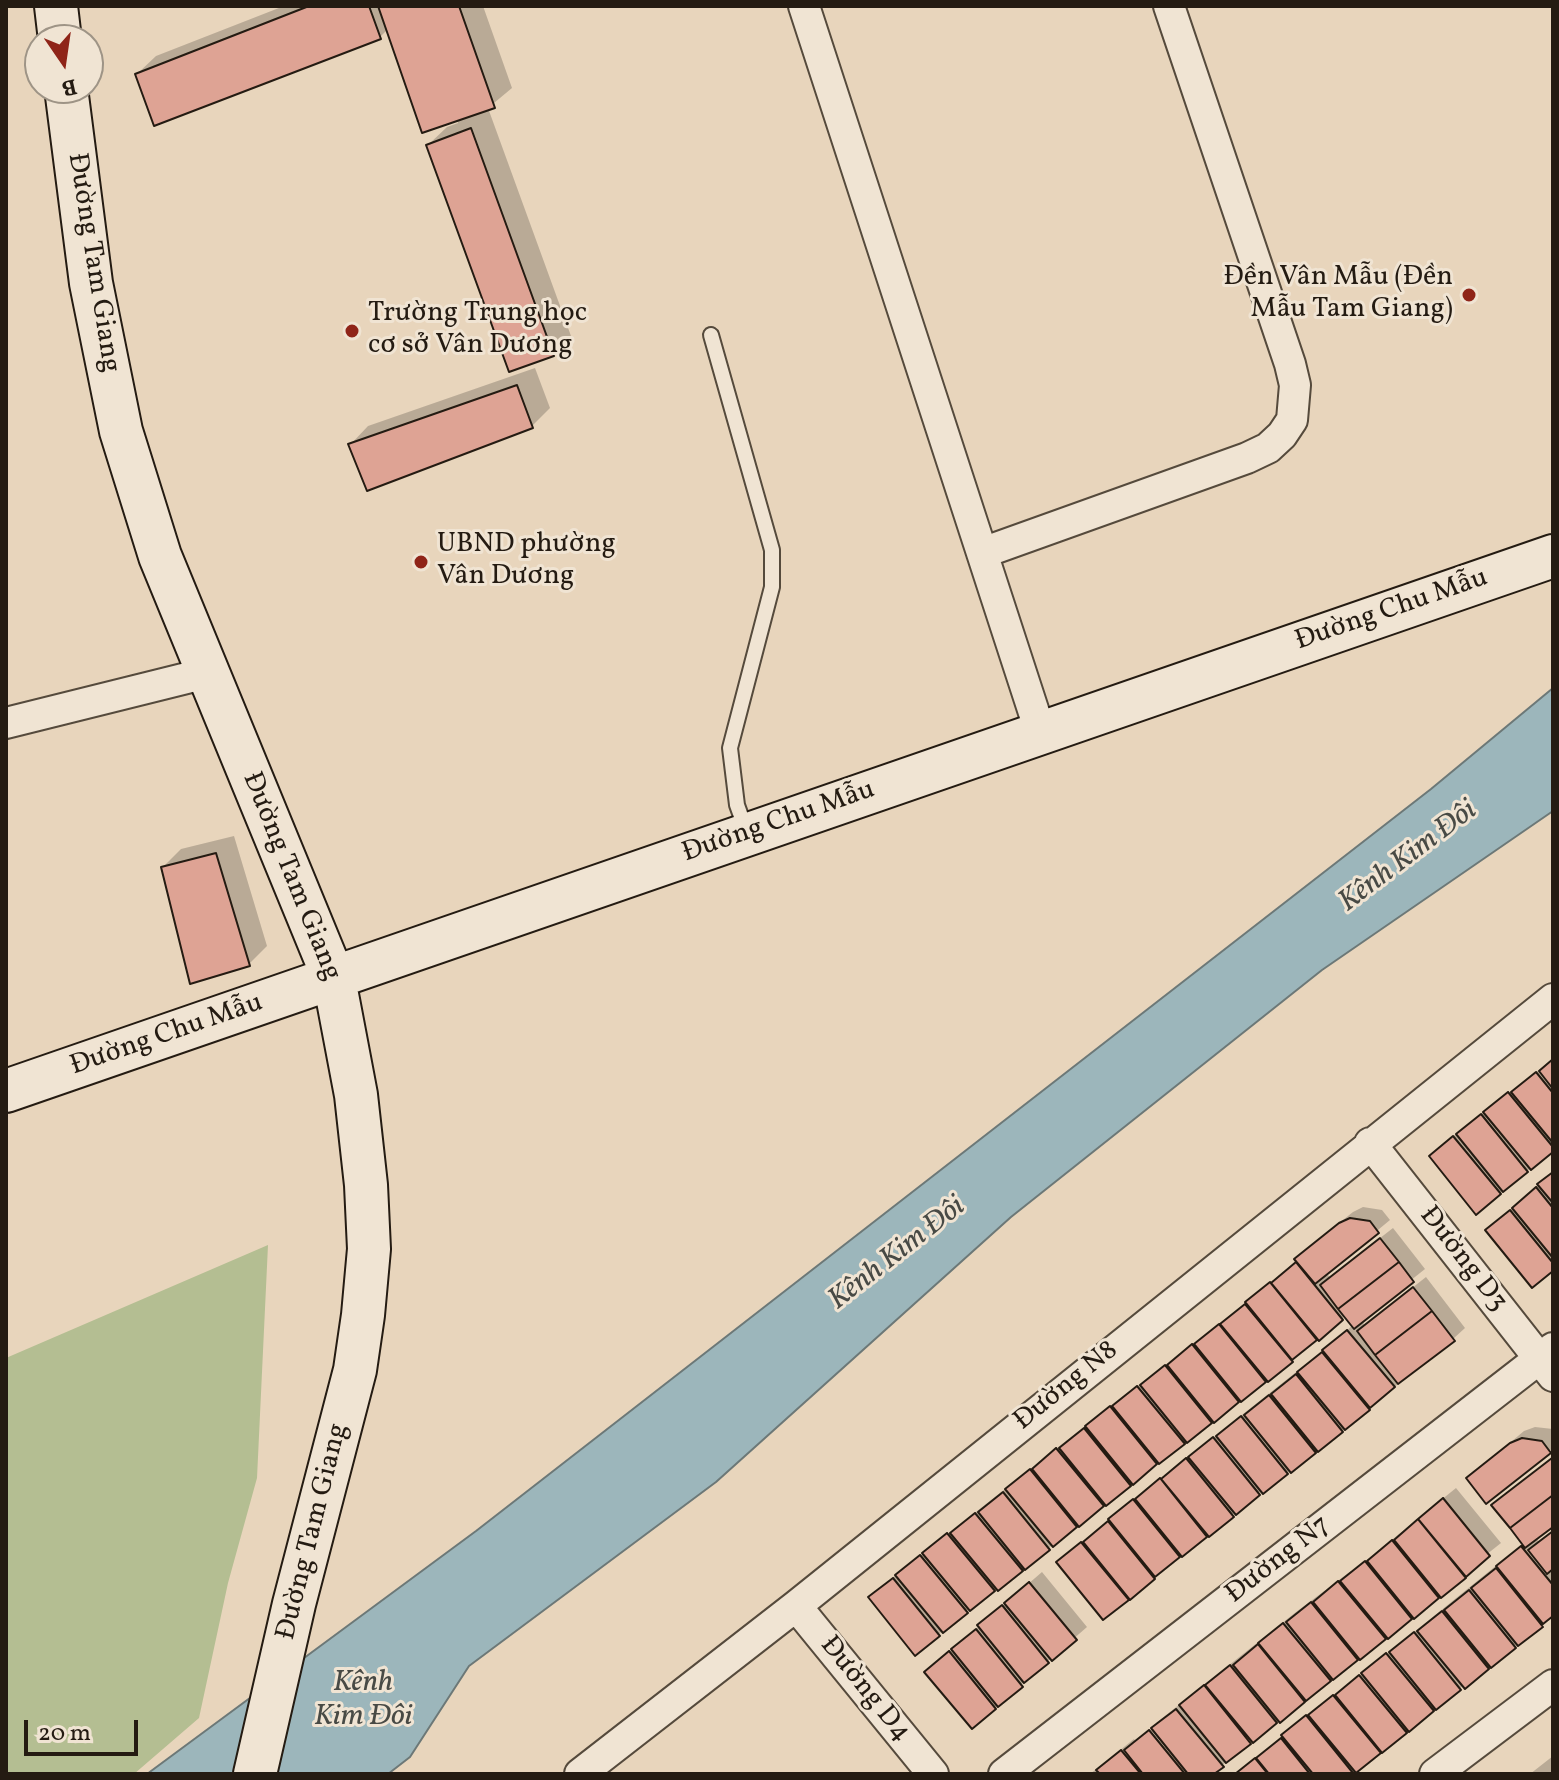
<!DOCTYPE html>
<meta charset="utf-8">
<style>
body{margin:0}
#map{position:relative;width:1559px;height:1780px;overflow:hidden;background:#e8d5bc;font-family:Vollkorn,serif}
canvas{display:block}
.frame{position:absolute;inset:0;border:8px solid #241b12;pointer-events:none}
.north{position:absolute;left:24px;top:24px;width:80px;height:80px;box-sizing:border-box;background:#f0e4d3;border:2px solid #9e9486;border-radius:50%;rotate:167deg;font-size:22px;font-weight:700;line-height:32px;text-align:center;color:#241b12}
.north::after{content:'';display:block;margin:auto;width:28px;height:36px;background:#8f2418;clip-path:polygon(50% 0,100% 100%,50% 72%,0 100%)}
.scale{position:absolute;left:24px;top:1720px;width:114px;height:36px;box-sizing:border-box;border:4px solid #241b12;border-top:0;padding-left:10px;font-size:24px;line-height:28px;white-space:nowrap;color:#241b12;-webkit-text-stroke:6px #f0e4d3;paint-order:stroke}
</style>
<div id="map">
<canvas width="1559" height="1780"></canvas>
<div class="frame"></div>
<div class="north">B</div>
<div class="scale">20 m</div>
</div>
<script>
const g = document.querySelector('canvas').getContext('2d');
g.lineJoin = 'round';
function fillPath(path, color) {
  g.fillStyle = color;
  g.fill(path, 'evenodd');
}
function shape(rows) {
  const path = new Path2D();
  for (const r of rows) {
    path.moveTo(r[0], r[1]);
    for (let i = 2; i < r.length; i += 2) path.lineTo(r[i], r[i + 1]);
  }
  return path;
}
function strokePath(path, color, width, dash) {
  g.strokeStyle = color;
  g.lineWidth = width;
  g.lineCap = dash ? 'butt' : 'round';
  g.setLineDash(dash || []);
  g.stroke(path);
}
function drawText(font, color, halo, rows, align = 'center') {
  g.font = font + ' Vollkorn,serif';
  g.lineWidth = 6;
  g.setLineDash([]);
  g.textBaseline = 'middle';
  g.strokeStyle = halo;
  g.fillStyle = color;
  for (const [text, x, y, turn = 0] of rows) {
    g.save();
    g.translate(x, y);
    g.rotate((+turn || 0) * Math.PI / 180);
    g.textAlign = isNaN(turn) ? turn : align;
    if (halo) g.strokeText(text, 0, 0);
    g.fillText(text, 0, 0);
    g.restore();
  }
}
fillPath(shape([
 [268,1245,257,1478,228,1583,199,1718,134,1774,6,1774,6,1358]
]), '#b4be92');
const water = shape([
 [1553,688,1553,811,1322,970,1011,1217,716,1482,469,1666,410,1757,388,1774,147,1774,476,1531,1431,789,1553,688]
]);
fillPath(water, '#9cb6bb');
strokePath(water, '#6c7877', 2);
fillPath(shape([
 [284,6,483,6,512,88,488,108,571,336,553,354,428,145,447,127,458,123,457,119,388,29,380,37,137,74,156,56],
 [535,368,550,408,532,426,350,445,368,426],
 [234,836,267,946,249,964,163,867,181,849],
 [1553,1059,1553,1150,1500,1193,1443,1144],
 [1553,1171,1553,1268,1487,1230],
 [1363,1207,1382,1210,1390,1220,1326,1273,1330,1277,1393,1228,1425,1269,1361,1320,1365,1325,1426,1277,1465,1328,1453,1339,1319,1449,1262,1490,1183,1554,1182,1553,1104,1618,1071,1551,1146,1489,1147,1490,1324,1350,1353,1325,1346,1315,1215,1420,1213,1418,1079,1523,1026,1567,970,1608,916,1653,871,1598,882,1586,1123,1396,1179,1356,1298,1261,1297,1259,1309,1247,1353,1212],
 [1535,1427,1553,1429,1553,1448,1486,1501,1468,1478,1524,1431],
 [1553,1456,1553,1524,1536,1537,1539,1542,1553,1531,1553,1614,1356,1771,1349,1774,1237,1774,1296,1724,1319,1705,1323,1706,1524,1543,1494,1505],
 [1456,1488,1501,1543,1211,1774,1188,1774,1151,1730,1158,1725,1156,1723,1296,1612,1351,1571,1352,1572],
 [1042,1572,1087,1627,972,1727,926,1672],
 [1134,1739,1136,1742,1183,1774,1090,1774],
 [1553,1756,1553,1774,1530,1774]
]), '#0003');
const building = shape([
 [309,6,369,6,381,39,154,126,135,74,309,6],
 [378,6,459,6,495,108,422,133,378,6],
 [471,128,554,356,509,372,426,145,471,128],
 [517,385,533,428,367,491,348,444,517,385],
 [216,853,250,966,190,984,161,867,216,853],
 [1553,1059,1553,1089,1539,1071,1553,1059],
 [1536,1072,1553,1093,1553,1143,1511,1092,1536,1072],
 [1508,1092,1553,1147,1553,1152,1531,1170,1483,1112,1508,1092],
 [1481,1114,1528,1172,1503,1192,1456,1134,1481,1114],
 [1453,1136,1501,1194,1476,1215,1429,1156,1453,1136],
 [1553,1172,1553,1203,1537,1184,1553,1172],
 [1536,1187,1553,1208,1553,1258,1512,1208,1536,1187],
 [1510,1210,1553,1263,1553,1271,1532,1288,1485,1230,1510,1210],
 [1350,1218,1370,1221,1379,1233,1315,1284,1294,1259,1339,1223,1350,1218],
 [1380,1238,1399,1262,1338,1309,1320,1285,1380,1238],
 [1296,1262,1343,1320,1319,1341,1271,1283,1296,1262],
 [1399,1262,1414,1282,1354,1329,1338,1309,1399,1262],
 [1270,1282,1317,1340,1292,1360,1245,1302,1270,1282],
 [1413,1287,1432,1311,1375,1355,1357,1331,1413,1287],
 [1245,1304,1293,1362,1268,1382,1220,1324,1245,1304],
 [1432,1311,1455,1341,1398,1384,1375,1355,1432,1311],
 [1219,1324,1266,1382,1241,1402,1194,1344,1219,1324],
 [1347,1330,1395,1387,1370,1408,1322,1350,1347,1330],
 [1192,1344,1239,1402,1214,1423,1167,1365,1192,1344],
 [1322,1352,1370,1410,1345,1430,1297,1372,1322,1352],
 [1165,1365,1212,1423,1187,1443,1140,1385,1165,1365],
 [1296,1374,1343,1432,1318,1452,1271,1394,1296,1374],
 [1137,1386,1185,1444,1159,1464,1112,1406,1137,1386],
 [1269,1395,1316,1453,1291,1473,1244,1415,1269,1395],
 [1110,1406,1157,1464,1133,1485,1085,1426,1110,1406],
 [1241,1416,1288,1474,1263,1494,1216,1436,1241,1416],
 [1084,1428,1131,1486,1106,1506,1059,1448,1084,1428],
 [1213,1437,1260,1495,1236,1515,1188,1457,1213,1437],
 [1522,1438,1542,1441,1551,1453,1486,1504,1466,1478,1510,1443,1522,1438],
 [1056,1448,1104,1506,1079,1527,1032,1469,1056,1448],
 [1186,1458,1234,1517,1209,1537,1161,1479,1186,1458],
 [1552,1458,1553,1495,1510,1528,1491,1505,1552,1458],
 [1030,1469,1077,1527,1053,1547,1005,1489,1030,1469],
 [1160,1478,1207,1537,1182,1557,1135,1499,1160,1478],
 [1003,1492,1050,1550,1025,1570,978,1512,1003,1492],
 [1553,1495,1553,1527,1525,1548,1510,1528,1553,1495],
 [1443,1498,1490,1556,1466,1577,1418,1519,1443,1498],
 [1133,1499,1180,1557,1155,1577,1108,1519,1133,1499],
 [975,1513,1023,1571,998,1591,950,1533,975,1513],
 [1418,1519,1466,1578,1441,1598,1394,1540,1418,1519],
 [1108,1521,1155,1579,1130,1600,1083,1542,1108,1521],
 [1553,1531,1553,1569,1547,1574,1528,1550,1553,1531],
 [947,1533,995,1591,970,1611,922,1553,947,1533],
 [1392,1540,1439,1598,1414,1619,1367,1561,1392,1540],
 [1081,1542,1129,1600,1103,1620,1056,1562,1081,1542],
 [1521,1546,1553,1585,1553,1616,1543,1624,1496,1566,1521,1546],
 [920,1555,968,1613,943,1633,895,1575,920,1555],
 [1365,1561,1412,1619,1388,1639,1340,1581,1365,1561],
 [1496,1568,1543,1627,1518,1646,1471,1588,1496,1568],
 [893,1578,940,1636,915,1656,868,1597,893,1578],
 [1338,1581,1386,1639,1360,1660,1313,1602,1338,1581],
 [1029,1582,1077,1640,1052,1661,1004,1603,1029,1582],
 [1469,1590,1516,1648,1491,1668,1444,1610,1469,1590],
 [1311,1602,1358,1660,1333,1680,1286,1622,1311,1602],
 [1002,1605,1049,1663,1024,1683,977,1625,1002,1605],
 [1442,1611,1489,1669,1465,1689,1417,1631,1442,1611],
 [1283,1623,1331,1681,1306,1701,1258,1643,1283,1623],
 [976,1629,1023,1687,998,1707,951,1649,976,1629],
 [1414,1632,1461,1690,1436,1710,1389,1652,1414,1632],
 [1258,1644,1305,1702,1280,1723,1233,1665,1258,1644],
 [949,1651,996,1709,972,1729,924,1672,949,1651],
 [1386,1653,1434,1711,1409,1732,1361,1673,1386,1653],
 [1230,1665,1277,1723,1253,1743,1205,1685,1230,1665],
 [1359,1675,1407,1733,1382,1753,1335,1695,1359,1675],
 [1204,1685,1251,1744,1226,1763,1179,1705,1204,1685],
 [1333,1695,1381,1753,1356,1773,1308,1715,1333,1695],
 [1176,1709,1224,1767,1214,1774,1188,1774,1151,1728,1176,1709],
 [1306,1715,1353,1773,1313,1774,1281,1735,1306,1715],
 [1149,1730,1185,1774,1143,1774,1124,1750,1149,1730],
 [1281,1738,1310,1774,1269,1774,1256,1758,1281,1738],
 [1121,1750,1141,1774,1100,1774,1096,1770,1121,1750],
 [1255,1758,1268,1774,1235,1774,1255,1758]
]);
fillPath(building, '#dea394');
strokePath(building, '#241b12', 2);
const lane = shape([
 [711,335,772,550,772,587,730,748,737,805,746,830]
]);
const street = shape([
 [804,6,1040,731],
 [982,553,1247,458,1268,448,1282,435,1292,420,1295,385,1290,364,1169,6],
 [6,723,207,673],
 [1370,1143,1553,1376],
 [796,1606,933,1774],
 [580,1774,796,1606,1553,999],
 [1004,1774,1553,1348],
 [1435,1774,1553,1685]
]);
const secondary = shape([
 [56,6,60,40],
 [66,88,91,283,121,431,160,556,334,979,356,1095,366,1185,369,1249,363,1315,355,1370,294,1604,255,1774],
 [6,1091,1553,556]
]);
strokePath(lane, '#554a3c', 18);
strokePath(street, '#554a3c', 34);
strokePath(secondary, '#241b12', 46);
strokePath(lane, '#f0e4d3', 14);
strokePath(street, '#f0e4d3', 30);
strokePath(secondary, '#f0e4d3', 42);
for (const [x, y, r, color] of [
 [1469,295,8,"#8f2418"],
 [352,331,8,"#8f2418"],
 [421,562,8,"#8f2418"]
]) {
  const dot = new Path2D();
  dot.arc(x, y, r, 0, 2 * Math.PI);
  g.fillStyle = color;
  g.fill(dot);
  strokePath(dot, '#f0e4d3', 3);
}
drawText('28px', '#241b12', '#f0e4d3', [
 ["Đường Tam Giang",92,263,81],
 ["Đường Chu Mẫu",1392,611,-19],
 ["Đường Chu Mẫu",779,823,-19],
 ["Đường Tam Giang",290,877,68],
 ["Đường Chu Mẫu",167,1036,-19],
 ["Đường D3",1462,1260,52],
 ["Đường N8",1067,1387,-39],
 ["Đường Tam Giang",314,1532,-76],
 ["Đường N7",1279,1561,-38],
 ["Đường D4",864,1690,51]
]);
drawText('28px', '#241b12', '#f0e4d3', [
 ["Đền Vân Mẫu (Đền",1453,279,"right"],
 ["Mẫu Tam Giang)",1453,311,"right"],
 ["Trường Trung học",368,315],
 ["cơ sở Vân Dương",368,347],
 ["UBND phường",437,546],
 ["Vân Dương",437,578]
], 'left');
drawText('italic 30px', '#484a45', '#f0e4d3', [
 ["Kênh Kim Đôi",1409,858,-37],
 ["Kênh Kim Đôi",898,1255,-38],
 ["Kênh",363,1684],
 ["Kim Đôi",363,1718]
]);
</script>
